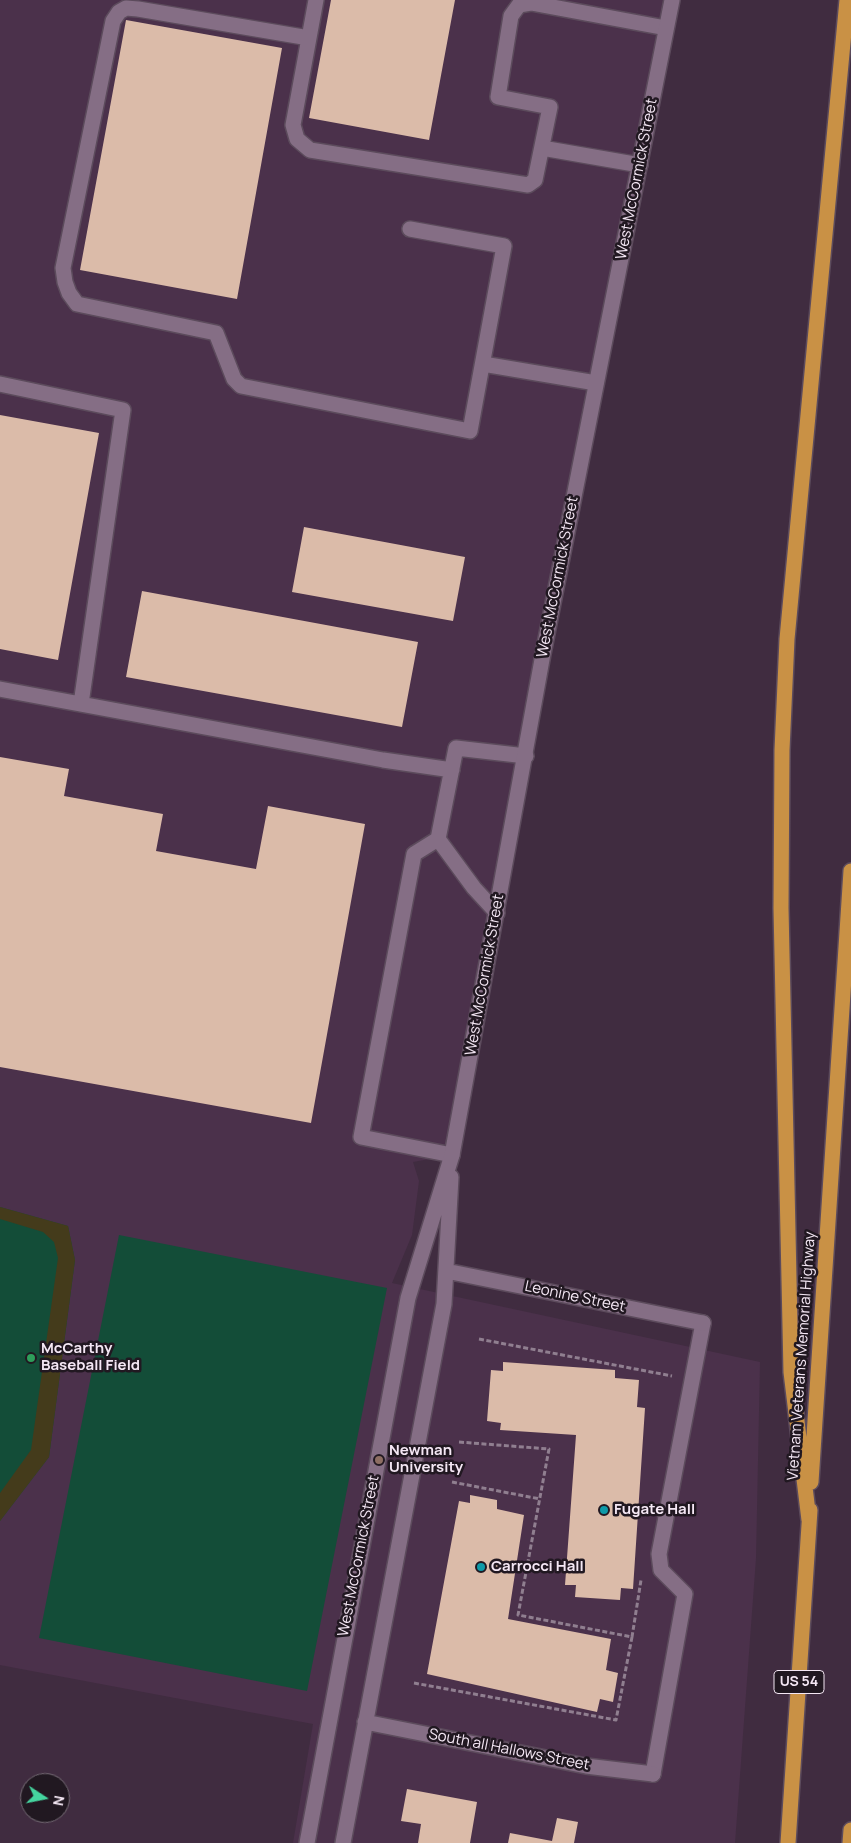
<!DOCTYPE html>
<style>
body{margin:0}
#map{position:relative;width:851px;height:1843px;overflow:hidden;background:#402c40;font-family:Manrope,sans-serif}
canvas{display:block}
.north{position:absolute;left:20px;top:1773px;width:50px;height:50px;box-sizing:border-box;background:#211821;border:1px solid #756b75;border-radius:50%;rotate:101deg;font-size:14px;font-weight:700;line-height:20px;text-align:center;color:#f4e7f4}
.north::after{content:'';display:block;margin:auto;width:18px;height:22px;background:#45d49f;clip-path:polygon(50% 0,100% 100%,50% 72%,0 100%)}
</style>
<div id="map">
<canvas width="851" height="1843"></canvas>
<div class="north">N</div>
</div>
<script>
const g = document.querySelector('canvas').getContext('2d');
g.lineJoin = 'round';
function fillPath(path, color) {
  g.fillStyle = color;
  g.fill(path, 'evenodd');
}
function shape(rows) {
  const path = new Path2D();
  for (const r of rows) {
    path.moveTo(r[0], r[1]);
    for (let i = 2; i < r.length; i += 2) path.lineTo(r[i], r[i + 1]);
  }
  return path;
}
function strokePath(path, color, width, dash) {
  g.strokeStyle = color;
  g.lineWidth = width;
  g.lineCap = dash ? 'butt' : 'round';
  g.setLineDash(dash || []);
  g.stroke(path);
}
function drawText(font, color, halo, rows, align = 'center') {
  g.font = font + ' Manrope,sans-serif';
  g.lineWidth = 5;
  g.setLineDash([]);
  g.textBaseline = 'middle';
  g.strokeStyle = halo;
  g.fillStyle = color;
  for (const [text, x, y, turn = 0] of rows) {
    g.save();
    g.translate(x, y);
    g.rotate((+turn || 0) * Math.PI / 180);
    g.textAlign = isNaN(turn) ? turn : align;
    if (halo) g.strokeText(text, 0, 0);
    g.fillText(text, 0, 0);
    g.restore();
  }
}
fillPath(shape([
 [0,0,670,0,452,1155,413,1162,419,1181,412,1235,392,1283,760,1362,756,1558,735,1843,293,1843,313,1724,0,1665]
]), '#4b314b');
fillPath(shape([
 [0,1207,68,1226,75,1260,49,1457,0,1521],
 [119,1235,387,1288,307,1691,39,1638]
]), '#134d38');
fillPath(shape([
 [0,1207,68,1226,75,1260,49,1457,0,1521,0,1493,31,1450,58,1258,54,1242,43,1232,0,1219]
]), '#443b1b');
fillPath(shape([
 [331,0,455,0,429,140,309,118],
 [126,20,282,48,237,299,80,270],
 [0,415,99,433,58,660,0,649],
 [304,527,465,557,453,621,292,592],
 [142,591,418,642,402,727,126,677],
 [0,757,69,769,64,796,163,814,156,851,256,869,268,806,365,824,311,1123,0,1067],
 [503,1362,615,1370,615,1378,639,1380,637,1407,645,1408,633,1589,621,1588,620,1600,575,1597,576,1585,565,1585,576,1435,500,1430,501,1423,487,1421,491,1370,503,1371],
 [470,1495,497,1500,497,1509,524,1515,508,1619,611,1639,606,1670,618,1673,613,1702,600,1699,597,1712,427,1674,459,1501,470,1503],
 [407,1789,477,1802,470,1843,418,1843,421,1824,401,1821],
 [557,1818,578,1822,574,1843,508,1843,510,1833,552,1841]
]), '#dbbba9');
const service = shape([
 [316,0,293,125,297,139,310,150,528,185,535,180,550,107,498,97,511,16,519,5,531,3,666,28],
 [309,38,138,9,126,8,119,12,113,21,63,268,65,282,69,293,77,304,216,333,234,379,241,386,470,431,504,246,410,229],
 [542,148,640,165],
 [483,364,596,383],
 [0,384,123,410,81,704],
 [0,689,383,760,452,770],
 [438,839,414,854,361,1137,452,1155],
 [497,913,474,888,438,839,456,748,526,756],
 [653,1774,685,1594,661,1570,659,1554,703,1323]
]);
const minor = shape([
 [446,1271,703,1323],
 [365,1722,586,1766,653,1774],
 [307,1843,408,1298,452,1155,543,654,672,0],
 [343,1843,444,1304,451,1177]
]);
const motorway = shape([
 [811,1482,851,871],
 [809,1520,791,1372,781,908,782,750,787,639,847,0],
 [788,1843,810,1510],
 [850,1843,851,1830]
]);
strokePath(service, '#5c4b5c', 18);
strokePath(minor, '#5c4b5c', 18);
strokePath(motorway, '#5c4b5c', 18);
strokePath(shape([
 [479,1339,672,1376],
 [459,1442,549,1449,518,1615,632,1637,641,1580],
 [452,1482,540,1499],
 [414,1683,616,1720,632,1637]
]), '#907f90', 3, [5, 2.5]);
strokePath(service, '#856e85', 15);
strokePath(minor, '#856e85', 15);
strokePath(motorway, '#c99145', 15);
for (const [x, y, r, color] of [
 [31,1358,5,"#2e9e5b"],
 [379,1460,5,"#8d6e63"],
 [604,1510,5,"#0f9aa8"],
 [481,1567,5,"#0f9aa8"]
]) {
  const dot = new Path2D();
  dot.arc(x, y, r, 0, 2 * Math.PI);
  g.fillStyle = color;
  g.fill(dot);
  strokePath(dot, '#211821', 2);
}
for (const [x, y, w] of [
 [799,1682,50]
]) {
  const box = new Path2D();
  box.roundRect(x - w / 2, y - 11.5, w, 23, 4);
  g.fillStyle = '#211821';
  g.fill(box);
  strokePath(box, '#f4e7f4', 1);
}
drawText('bold 14px', '#f4e7f4', null, [
 ["US 54",799,1682]
]);
drawText('15px', '#f4e7f4', '#211821', [
 ["West McCormick Street",637,179,-79],
 ["West McCormick Street",558,577,-79],
 ["West McCormick Street",485,975,-80],
 ["Leonine Street",575,1297,12],
 ["Vietnam Veterans Memorial Highway",802,1356,-86],
 ["West McCormick Street",359,1556,-79],
 ["South all Hallows Street",509,1750,11]
]);
drawText('bold 15px', '#f4e7f4', '#211821', [
 ["McCarthy",41,1349],
 ["Baseball Field",41,1366],
 ["Newman",389,1451],
 ["University",389,1468],
 ["Fugate Hall",614,1510],
 ["Carrocci Hall",491,1567]
], 'left');
</script>
